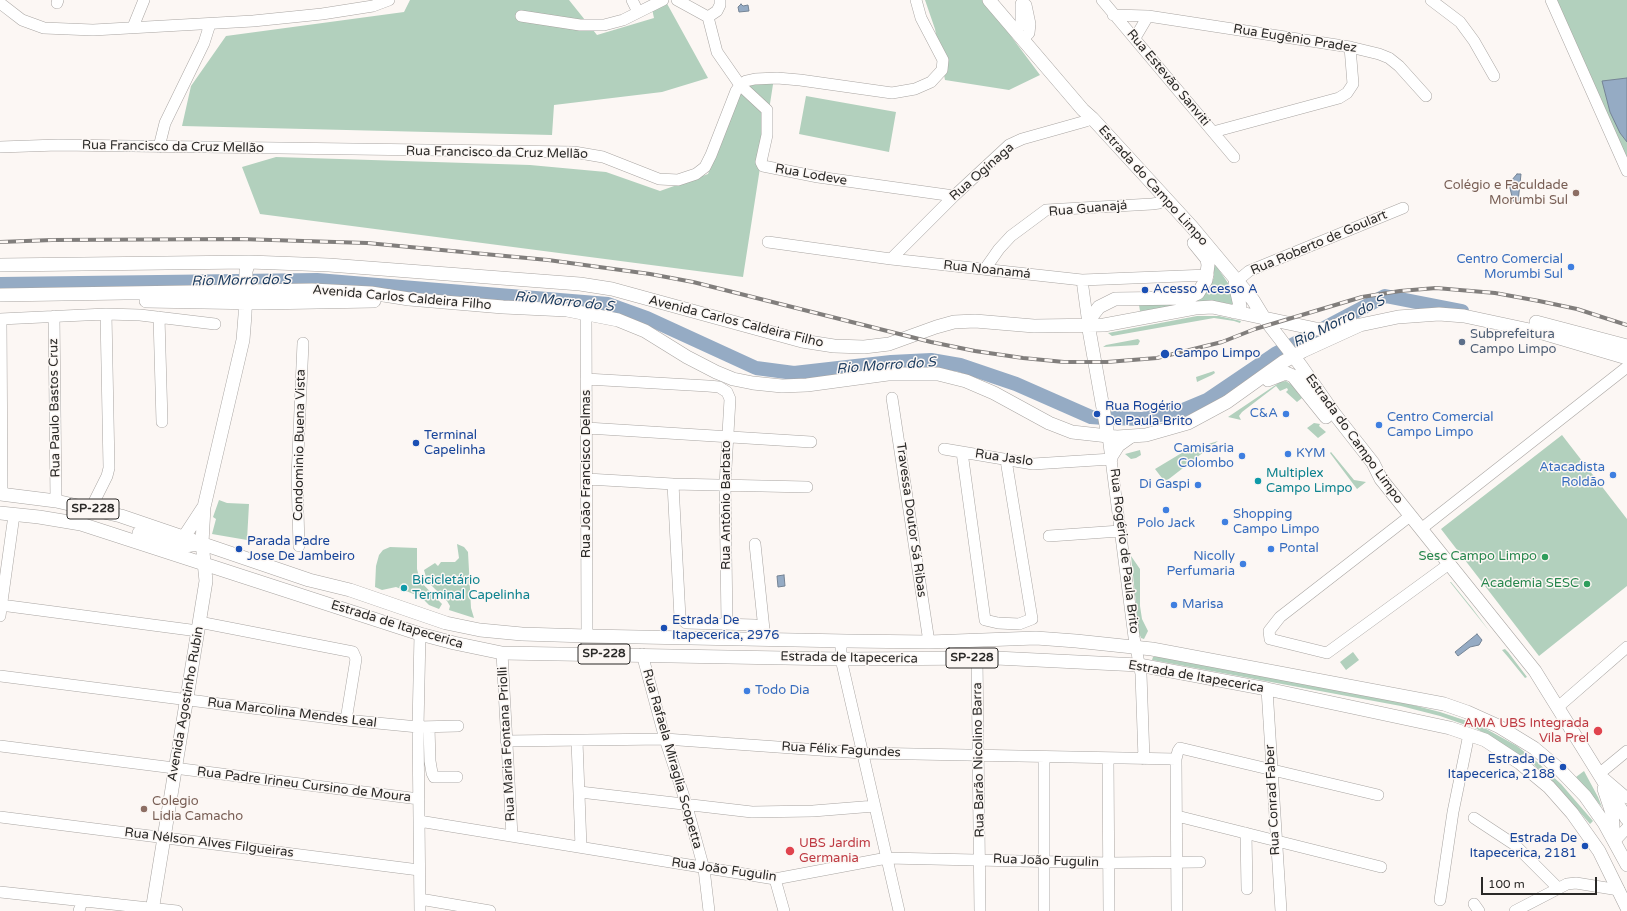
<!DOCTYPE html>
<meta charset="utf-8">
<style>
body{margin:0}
#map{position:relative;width:1627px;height:911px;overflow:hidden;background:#fcf7f4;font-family:"Varela Round",sans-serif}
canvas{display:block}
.scale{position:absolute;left:1481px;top:877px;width:116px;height:18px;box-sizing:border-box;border:2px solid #2a2927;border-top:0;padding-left:5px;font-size:12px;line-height:14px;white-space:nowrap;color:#2a2927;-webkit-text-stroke:3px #fcf7f4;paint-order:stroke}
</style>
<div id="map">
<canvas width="1627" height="911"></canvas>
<div class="scale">100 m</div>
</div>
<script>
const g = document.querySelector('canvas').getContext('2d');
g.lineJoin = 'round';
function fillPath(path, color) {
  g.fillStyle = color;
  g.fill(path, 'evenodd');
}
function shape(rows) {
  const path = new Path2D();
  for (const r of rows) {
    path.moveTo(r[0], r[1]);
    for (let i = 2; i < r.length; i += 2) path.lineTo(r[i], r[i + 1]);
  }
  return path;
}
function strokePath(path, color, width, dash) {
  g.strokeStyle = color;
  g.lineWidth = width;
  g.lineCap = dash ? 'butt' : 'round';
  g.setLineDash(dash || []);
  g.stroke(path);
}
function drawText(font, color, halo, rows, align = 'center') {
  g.font = font + ' "Varela Round",sans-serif';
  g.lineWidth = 3;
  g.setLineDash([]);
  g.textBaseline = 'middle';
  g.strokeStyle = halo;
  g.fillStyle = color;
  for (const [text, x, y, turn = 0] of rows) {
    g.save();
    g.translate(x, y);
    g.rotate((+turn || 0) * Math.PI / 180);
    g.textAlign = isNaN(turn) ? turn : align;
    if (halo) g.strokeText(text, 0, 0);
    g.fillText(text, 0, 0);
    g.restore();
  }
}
fillPath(shape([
 [410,0,569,0,597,35,654,18,650,0,665,0,708,78,662,92,554,105,552,135,182,126,191,86,226,36,404,12],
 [925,0,984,0,1040,75,1009,90,945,80,935,29],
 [1555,0,1627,0,1627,164],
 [774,78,743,277,260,214,242,167,276,157,530,165,606,172,660,191,708,174,740,85],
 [806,96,896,112,889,152,799,134],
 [1213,261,1230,286,1236,305,1219,302,1190,303,1203,295,1209,289,1214,277],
 [1139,305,1180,305,1155,310,1140,311],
 [1197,316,1219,316,1241,321,1240,323,1234,321,1214,318,1112,336,1108,333],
 [1138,339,1140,341,1138,345,1103,347,1106,345],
 [1214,371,1215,373,1212,375,1197,382,1196,377],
 [1286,381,1292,385,1302,398,1297,402,1286,392,1288,390,1287,388,1280,391,1276,386,1242,412,1239,416,1241,420,1228,417,1280,382],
 [1314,423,1320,424,1319,426,1326,432,1318,438,1307,428],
 [1562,435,1627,519,1627,586,1539,656,1441,529],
 [1218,441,1165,482,1155,469,1185,451],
 [1140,450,1141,455,1136,458,1131,459,1125,454],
 [1331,452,1354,480,1366,482,1357,489,1330,453],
 [219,500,227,503,249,504,247,540,212,534,216,519,213,517],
 [457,544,464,547,468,552,471,608,474,618,449,610,450,606,447,601,430,584,426,577,424,570,435,563,438,566,441,562,455,562,459,558],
 [390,547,417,548,417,569,420,581,442,604,439,609,429,605,421,597,396,587,382,590,375,587,376,566,379,555,383,550],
 [1131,556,1140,569,1140,606,1142,619,1148,631,1144,639,1141,638,1139,633],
 [1450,582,1451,582,1472,608,1490,632],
 [1505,649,1508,652,1527,677,1525,678,1508,657,1502,650],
 [1353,652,1359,660,1346,670,1340,662],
 [1156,656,1401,702,1440,712,1479,725,1517,746,1536,761,1561,784,1593,821,1590,824,1559,788,1531,762,1477,729,1440,716,1401,706,1152,660,1153,657],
 [1584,771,1598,797,1602,807,1576,777]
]), '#b2d0bd');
const water = shape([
 [741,4,743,6,748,5,749,11,739,12,738,7,741,4],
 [1627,78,1627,142,1620,133,1610,112,1602,81,1627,78],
 [1517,174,1521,174,1518,202,1513,201,1510,188,1511,181,1517,174],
 [784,575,785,586,778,587,777,576,784,575],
 [1477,634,1482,640,1479,645,1470,647,1458,656,1455,652,1477,634]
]);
fillPath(water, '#95abc4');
strokePath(water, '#758495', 1);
strokePath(shape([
 [0,284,317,280,608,304,647,318,756,368,794,373,891,362,931,360,960,365,1016,384,1091,417,1104,418],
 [1113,418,1142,419,1183,410,1207,400,1275,354,1385,296,1462,311]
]), '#95abc4', 14);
const minor = shape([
 [632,0,638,12],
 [677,0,708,17],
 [720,0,720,5,717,11,708,17,717,52,740,85,767,110,767,135,761,162,763,166,818,177,954,196],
 [1102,0,1234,157],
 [1431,0,1460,22,1474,41,1494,76],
 [1551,0,1627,171],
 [1022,2,1026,5,1030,24,1029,33,1023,39],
 [0,3,22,20,44,28,93,30,253,21,322,14,373,6,389,0],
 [57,3,58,0],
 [1113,15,1148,16,1350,47,1379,54,1389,58,1399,66,1426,96],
 [521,16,580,25,604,25,623,20,663,0],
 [133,27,144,0],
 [1015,30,1021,25,1021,4],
 [1135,38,1148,16],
 [1213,132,1339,98,1347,93,1353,84,1350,47],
 [0,147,58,145,574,152,603,157,659,179,678,180,696,174,705,167,711,155,736,91,740,85,746,81,755,79,777,78,800,80,892,93,915,89,931,82,942,70,943,60,921,18,916,0],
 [159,147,165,123,204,43,210,24],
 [768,242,891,259,1082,280,1208,275],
 [891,259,954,196,1009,145,1022,139,1086,121,1092,118],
 [985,269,999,249,1011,236,1046,210,1152,204,1159,203,1165,199],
 [1082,280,1088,324],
 [1237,281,1249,271,1403,208],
 [586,313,587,636],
 [54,316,56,501],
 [159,317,162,422],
 [0,319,106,314,140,315,215,324],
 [1,319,2,494],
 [586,379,708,386,719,387,727,392,730,399,725,485,727,623],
 [892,398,929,642],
 [587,428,811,442],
 [1108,436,1134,637,1141,674,1144,759],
 [944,449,1033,464,1112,459],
 [962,452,985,620,998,623,1019,624,1032,619,1006,460],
 [1112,457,1119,446,1133,436],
 [587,479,673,484,807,487],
 [673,484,680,618,686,623,755,625],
 [91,508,107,476,109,468,106,314],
 [1410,516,1280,617,1269,631,1270,639,1327,653,1449,564],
 [1421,529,1627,367],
 [1049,536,1120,531],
 [755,544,765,639],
 [299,546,297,477,303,343],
 [1,605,198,631],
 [0,616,14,515],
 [199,622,353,652,356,659,346,720],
 [841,641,841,659,899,911],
 [502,653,512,836],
 [642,654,665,739,686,803,704,869,709,911],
 [977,658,980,911],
 [0,676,346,720,418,727,458,726],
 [1267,689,1281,911],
 [1558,707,1627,647],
 [429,727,430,761,432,773,434,777,457,777],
 [506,741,665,739,862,753,1176,759],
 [577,741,581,847],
 [0,746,419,799],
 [1627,751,1599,774,1627,798],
 [1044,757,1044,911],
 [1108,758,1109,911],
 [580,792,752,812,813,811,875,806],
 [1177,816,1381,867],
 [0,817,419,870],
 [1474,818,1515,845,1558,888],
 [419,821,775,879,887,858,1109,863,1200,862],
 [1246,833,1247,889],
 [1614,842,1627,828],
 [775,879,784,911],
 [0,892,177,911],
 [420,899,490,911],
 [1440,900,1453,812,1469,734],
 [1474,904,1479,911],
 [79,911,82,901],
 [420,911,418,727,420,634],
 [1177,911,1176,759,1178,751,1180,748,1378,795],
 [1515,911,1567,884,1576,883,1619,890]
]);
const major = shape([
 [989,0,1083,110,1092,118,1192,227,1253,300,1264,318,1301,366,1333,412,1373,463,1381,479,1535,671,1627,819],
 [0,265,249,262,329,265,580,284,612,289,802,341,834,346,864,347,889,344,936,327,954,322,975,321,1034,326,1104,325,1195,308,1212,307,1316,329,1326,329,1350,320],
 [0,295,312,290,371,293,409,299,503,307,567,310,618,320,645,331,687,357,716,372,733,379,753,383,782,386,807,385,888,374,938,374,966,381,994,393,1049,423,1072,432,1117,437,1146,435,1188,423,1227,402,1283,362,1303,351,1360,325,1398,317,1439,314,1464,316,1539,332,1627,358],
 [146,301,261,303,374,301],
 [1234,312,1240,306,1235,284,1237,281],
 [1536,322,1627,346],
 [1088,324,1092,316,1099,307,1115,299,1187,298,1198,293,1206,280,1208,265,1207,259,1194,243],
 [1088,324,1108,436],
 [1268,380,1286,373,1293,376,1326,417],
 [0,494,56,501,121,516,309,580,350,590,446,623,480,630,522,634,587,636,847,641,929,642,1036,638,1076,641,1152,649,1444,704,1467,712,1498,726,1534,748,1559,769,1585,796,1604,823,1627,865],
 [0,513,39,517,81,524,420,634,454,643,502,653,841,659,996,658,1139,665,1267,689,1450,728,1485,740,1520,763,1549,787,1572,813,1599,851,1627,908],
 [139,533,175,544,185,546,198,544],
 [184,537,203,508],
 [1604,789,1612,813,1614,840],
 [152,911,206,581,202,543,204,507,243,340,245,315,246,271,249,262]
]);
strokePath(minor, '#a9a5a2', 12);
strokePath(major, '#a9a5a2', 14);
strokePath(minor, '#fff', 11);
strokePath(major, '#fff', 13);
const rail = shape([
 [0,242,52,240,240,239,367,243,548,260,650,274,693,282,931,342,975,351,1023,358,1064,362,1107,362,1157,358,1222,342,1255,329,1362,297,1400,291,1436,288,1495,293,1539,301,1577,309,1627,325]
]);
strokePath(rail, '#817e7c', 4);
strokePath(rail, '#fcf7f4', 2.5, [8]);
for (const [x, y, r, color] of [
 [1576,193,4,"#8d6e63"],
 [1571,267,4,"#3f7fe0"],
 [1145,290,4,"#1a4fb4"],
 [1462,342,4,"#5c6f8a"],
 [1165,354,5,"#1a4fb4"],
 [1097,414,4,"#1a4fb4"],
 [1286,414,4,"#3f7fe0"],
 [1379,425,4,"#3f7fe0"],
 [416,443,4,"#1a4fb4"],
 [1288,454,4,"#3f7fe0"],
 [1242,456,4,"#3f7fe0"],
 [1613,475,4,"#3f7fe0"],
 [1258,481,4,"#0f9aa8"],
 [1198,485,4,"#3f7fe0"],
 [1166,510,4,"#3f7fe0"],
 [1225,522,4,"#3f7fe0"],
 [239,549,4,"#1a4fb4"],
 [1271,549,4,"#3f7fe0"],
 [1545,557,4,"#2e9e5b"],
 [1243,564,4,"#3f7fe0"],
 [1587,584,4,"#2e9e5b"],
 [404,588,4,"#0f9aa8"],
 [1174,605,4,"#3f7fe0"],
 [664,628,4,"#1a4fb4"],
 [747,691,4,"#3f7fe0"],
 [1598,731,5,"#e0444e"],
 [1563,767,4,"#1a4fb4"],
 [144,809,4,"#8d6e63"],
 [1585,846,4,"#1a4fb4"],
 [790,851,5,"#e0444e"]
]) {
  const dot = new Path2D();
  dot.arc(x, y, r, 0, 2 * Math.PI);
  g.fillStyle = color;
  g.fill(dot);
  strokePath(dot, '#fcf7f4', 1.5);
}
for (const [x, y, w] of [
 [93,509,52],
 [604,654,52],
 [972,658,52]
]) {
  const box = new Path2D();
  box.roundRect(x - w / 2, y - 10, w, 20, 3);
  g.fillStyle = '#fcf7f4';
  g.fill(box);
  strokePath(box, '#2a2927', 1);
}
drawText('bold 12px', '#2a2927', null, [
 ["SP-228",93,509],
 ["SP-228",604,654],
 ["SP-228",972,658]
]);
drawText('13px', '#2a2927', '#fcf7f4', [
 ["Rua Eugênio Pradez",1295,39,9],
 ["Rua Estevão Sanviti",1168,78,50],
 ["Rua Francisco da Cruz Mellão",173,147,1],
 ["Rua Francisco da Cruz Mellão",497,153,1],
 ["Rua Oginaga",982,172,-41],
 ["Rua Lodeve",811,175,10],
 ["Estrada do Campo Limpo",1153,186,48],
 ["Rua Guanajá",1088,209,-5],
 ["Rua Roberto de Goulart",1319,243,-23],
 ["Rua Noanamá",987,270,6],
 ["Avenida Carlos Caldeira Filho",402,298,5],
 ["Avenida Carlos Caldeira Filho",736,322,14],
 ["Rua Paulo Bastos Cruz",55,408,-91],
 ["Estrada do Campo Limpo",1354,439,54],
 ["Condominio Buena Vista",300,445,-89],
 ["Rua Jaslo",1004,458,8],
 ["Rua João Francisco Delmas",587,474,-90],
 ["Rua Antônio Barbato",727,505,-90],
 ["Travessa Doutor Sá Ribas",911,520,82],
 ["Rua Rogério de Paula Brito",1124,551,83],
 ["Estrada de Itapecerica",397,625,17],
 ["Estrada de Itapecerica",849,658,1],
 ["Estrada de Itapecerica",1196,677,10],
 ["Avenida Agostinho Rubin",186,704,-80],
 ["Rua Marcolina Mendes Leal",292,713,7],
 ["Rua Maria Fontana Priolli",507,744,-93],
 ["Rua Félix Fagundes",841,750,3],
 ["Rua Rafaela Miraglia Scopetta",672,759,74],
 ["Rua Barão Nicolino Barra",979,760,-91],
 ["Rua Padre Irineu Cursino de Moura",304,785,7],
 ["Rua Conrad Faber",1273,800,-93],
 ["Rua Nélson Alves Filgueiras",209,843,7],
 ["Rua João Fugulin",1046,861,2],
 ["Rua João Fugulin",724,870,8]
]);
drawText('13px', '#785e54', '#fcf7f4', [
 ["Colégio e Faculdade",1568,186],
 ["Morumbi Sul",1568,201],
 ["Colegio",152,802,"left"],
 ["Lidia Camacho",152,817,"left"]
], 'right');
drawText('13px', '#366cbe', '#fcf7f4', [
 ["Centro Comercial",1563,260],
 ["Morumbi Sul",1563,275],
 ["C&A",1278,414],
 ["Centro Comercial",1387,418,"left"],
 ["Campo Limpo",1387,433,"left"],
 ["Camisaria",1234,449],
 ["Colombo",1234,464],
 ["KYM",1296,454,"left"],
 ["Atacadista",1605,468],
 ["Roldão",1605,483],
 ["Di Gaspi",1190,485],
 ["Shopping",1233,515,"left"],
 ["Campo Limpo",1233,530,"left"],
 ["Polo Jack",1166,524,"center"],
 ["Pontal",1279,549,"left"],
 ["Nicolly",1235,557],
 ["Perfumaria",1235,572],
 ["Marisa",1182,605,"left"],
 ["Todo Dia",755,691,"left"]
], 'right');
drawText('13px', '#164399', '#fcf7f4', [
 ["Acesso Acesso A",1153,290],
 ["Campo Limpo",1174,354],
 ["Rua Rogério",1105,407],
 ["De Paula Brito",1105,422],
 ["Terminal",424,436],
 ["Capelinha",424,451],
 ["Parada Padre",247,542],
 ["Jose De Jambeiro",247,557],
 ["Estrada De",672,621],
 ["Itapecerica, 2976",672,636],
 ["Estrada De",1555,760,"right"],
 ["Itapecerica, 2188",1555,775,"right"],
 ["Estrada De",1577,839,"right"],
 ["Itapecerica, 2181",1577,854,"right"]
], 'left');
drawText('13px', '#4e5e75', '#fcf7f4', [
 ["Subprefeitura",1470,335],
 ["Campo Limpo",1470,350]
], 'left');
drawText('13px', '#0d838f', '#fcf7f4', [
 ["Multiplex",1266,474],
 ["Campo Limpo",1266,489],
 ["Bicicletário",412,581],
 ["Terminal Capelinha",412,596]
], 'left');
drawText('13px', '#27864d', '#fcf7f4', [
 ["Sesc Campo Limpo",1537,557],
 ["Academia SESC",1579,584]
], 'right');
drawText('13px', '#be3a42', '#fcf7f4', [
 ["AMA UBS Integrada",1589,724],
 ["Vila Prel",1589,739],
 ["UBS Jardim",799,844,"left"],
 ["Germania",799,859,"left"]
], 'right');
drawText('italic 14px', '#1a3b5f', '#fcf7f4', [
 ["Rio Morro do S",241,281,-1],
 ["Rio Morro do S",564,302,6],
 ["Rio Morro do S",1339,322,-26],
 ["Rio Morro do S",886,366,-4]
]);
</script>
